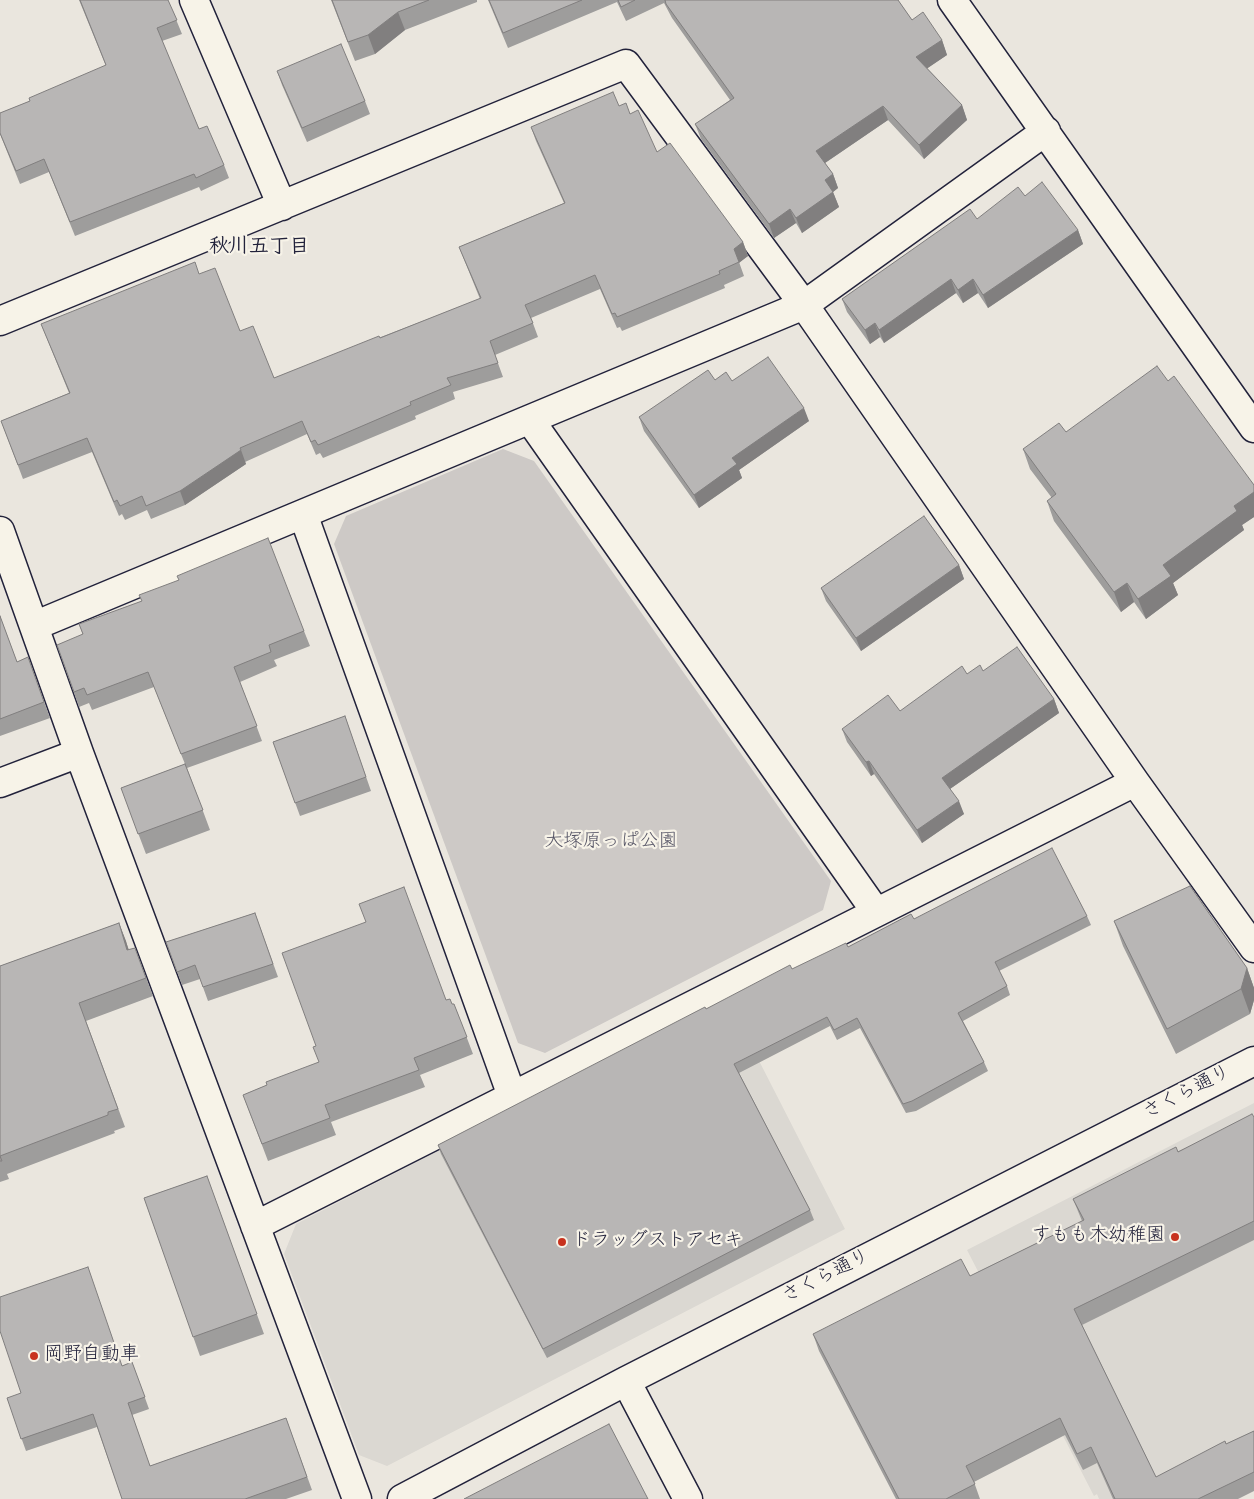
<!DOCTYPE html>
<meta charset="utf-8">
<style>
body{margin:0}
canvas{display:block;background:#eae6de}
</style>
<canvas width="1254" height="1499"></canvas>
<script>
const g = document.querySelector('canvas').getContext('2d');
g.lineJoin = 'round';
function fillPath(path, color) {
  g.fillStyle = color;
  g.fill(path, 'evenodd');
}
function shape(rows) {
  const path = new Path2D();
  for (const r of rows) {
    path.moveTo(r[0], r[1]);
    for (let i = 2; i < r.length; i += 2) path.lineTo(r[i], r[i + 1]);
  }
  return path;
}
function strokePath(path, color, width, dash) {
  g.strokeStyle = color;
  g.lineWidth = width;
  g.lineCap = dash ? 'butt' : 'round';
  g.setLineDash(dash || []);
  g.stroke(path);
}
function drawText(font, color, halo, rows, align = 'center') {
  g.font = font + ' Dekko,"Klee One",sans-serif';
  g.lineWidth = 4.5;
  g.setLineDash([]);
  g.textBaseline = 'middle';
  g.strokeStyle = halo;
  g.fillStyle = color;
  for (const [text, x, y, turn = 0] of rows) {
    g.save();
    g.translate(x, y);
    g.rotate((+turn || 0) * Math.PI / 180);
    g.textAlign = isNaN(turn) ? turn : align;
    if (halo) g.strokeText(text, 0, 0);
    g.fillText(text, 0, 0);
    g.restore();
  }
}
fillPath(shape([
 [729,1002,845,1229,387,1466,359,1455,284,1254,296,1224],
 [1254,1103,1254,1442,1141,1499,1099,1499,1097,1494,1094,1496,967,1250]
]), '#dbd8d2');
fillPath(shape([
 [503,449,534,461,831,881,823,910,545,1053,518,1043,334,544,346,516]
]), '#cdc9c6');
const minor = shape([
 [194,0,282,206],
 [952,0,1254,428],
 [0,321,626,64,804,305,1135,782,1254,948],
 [530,420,876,912],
 [303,514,512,1096],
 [0,531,79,753,357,1499],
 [34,626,804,305,1046,131],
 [0,783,79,753],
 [255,1226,1135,782],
 [626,1381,688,1499],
 [402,1499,626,1381,1254,1061]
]);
strokePath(minor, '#22223b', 31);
strokePath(minor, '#f7f3e8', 28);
fillPath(shape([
 [79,0,168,0,182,34,162,41,199,129,224,165,229,178,201,191,199,187,75,236,49,172,20,184,0,134,0,113,30,101,106,66],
 [331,0,477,0,477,2,405,30,375,54,355,61],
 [488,0,898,0,912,20,942,40,947,55,927,68,962,105,967,120,924,159,888,120,825,163,833,174,838,188,833,192,839,207,802,233,796,223,774,238,701,139,695,124,730,100,672,18,664,3,626,21,617,2,508,48],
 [277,71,365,101,370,114,307,142,282,85],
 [619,106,630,114,657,152,743,242,748,256,739,262,744,276,724,285,725,288,622,331,620,327,617,328,600,289,531,318,538,337,495,355,503,377,453,392,455,399,415,416,416,419,323,458,320,453,316,455,307,434,245,462,246,464,185,505,151,519,147,510,125,520,122,514,119,516,92,452,23,479,1,421,69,393,41,324,199,274,274,378,480,299,459,247,564,203,536,141,531,127],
 [1025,196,1078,230,1083,244,988,308,978,293,963,303,956,293,884,343,880,337,870,344,847,312,842,299,977,219],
 [715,380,732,381,809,421,739,470,742,478,699,508,644,431,639,417],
 [1168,381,1254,485,1254,517,1242,525,1244,530,1173,583,1178,595,1146,619,1134,602,1121,612,1054,521,1047,501,1052,498,1030,469,1023,449,1066,432],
 [959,565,964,579,861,651,826,601,821,588],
 [0,616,17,662,28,657,50,718,0,736],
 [79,624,304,631,310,646,274,660,277,666,240,682,262,741,187,768,210,830,146,854,121,788,185,764,154,687,92,710,89,703,79,707,57,645,83,635],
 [983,671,1054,699,1059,713,950,789,964,814,922,843,874,774,871,776,847,742,842,729,900,711,967,674],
 [345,716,371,791,300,816,273,742],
 [255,913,278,977,208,1001,200,979,182,985,166,942],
 [1087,916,1091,925,999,971,1007,986,1010,995,963,1021,984,1062,988,1071,916,1111,906,1113,860,1028,837,1040,830,1026,739,1073,810,1210,814,1220,547,1358,441,1154,438,1145,706,1009,792,969,848,947,914,919],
 [1114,921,1247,968,1254,988,1254,1000,1250,1014,1176,1054,1123,946],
 [119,923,129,950,135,948,153,996,86,1021,125,1127,114,1131,115,1133,7,1174,9,1179,0,1182,0,966],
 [446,1000,452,1004,454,1004,473,1054,420,1075,425,1087,331,1122,336,1135,268,1161,243,1095,267,1085,319,1062],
 [1254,1117,1254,1240,1082,1325,1156,1477,1254,1431,1254,1491,1238,1499,1113,1499,1097,1463,1083,1470,1065,1435,974,1482,980,1499,896,1499,819,1351,813,1334,970,1276,1082,1221,1073,1199],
 [207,1176,264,1334,200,1356,144,1198],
 [132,1362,149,1409,132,1415,150,1466,286,1418,312,1490,286,1499,122,1499,97,1427,26,1451,7,1398,122,1366]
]), '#9e9d9c');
fillPath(shape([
 [398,12,405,30,375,54,368,35],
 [942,40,947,55,922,72,916,57],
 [962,105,967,120,924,159,919,145],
 [883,106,888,120,822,165,816,151],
 [833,174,838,188,833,192,839,207,802,233,796,218,825,180],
 [790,209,796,223,774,238,769,224],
 [1078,230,1083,244,988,308,983,295],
 [743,242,748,256,739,263,734,249],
 [951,279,956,293,884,343,879,330],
 [973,279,978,293,963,303,958,290],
 [875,323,880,337,870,344,865,330],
 [804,408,809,421,739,470,742,478,699,508,694,495,732,458],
 [241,450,246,464,185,505,180,491],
 [1254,492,1254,517,1242,525,1244,530,1173,583,1178,595,1146,619,1138,599,1163,565,1234,506],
 [959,565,964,579,861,651,856,638],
 [1127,583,1134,602,1121,612,1114,592],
 [1054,699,1059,713,947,791,942,778],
 [869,761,874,774,871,776,866,762],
 [959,801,964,814,922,843,917,830],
 [119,923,126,941,134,969,127,950],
 [1247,968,1254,988,1254,1000,1250,1014,1241,989]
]), '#817f7f');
const building = shape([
 [80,0,168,0,177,20,157,28,199,129,207,126,224,165,196,178,194,174,70,222,44,159,16,171,0,133,0,113,30,101,29,98,106,65,80,0],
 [332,0,429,0,398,12,368,35,348,42,332,0],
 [489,0,582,0,503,33,489,0],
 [618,0,635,0,621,7,618,0],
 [665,0,898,0,912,20,923,12,942,40,916,57,962,105,919,145,883,106,816,151,833,174,825,180,833,192,796,218,790,209,769,224,695,124,734,98,666,4,665,0],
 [341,44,365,101,302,128,277,71,341,44],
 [613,92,619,106,626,103,630,114,638,110,657,152,670,143,743,242,734,249,739,262,719,271,720,274,617,317,615,313,612,314,595,275,525,305,533,323,490,341,498,363,447,378,451,385,410,402,411,405,318,445,315,440,311,442,302,421,240,448,241,450,180,491,146,506,142,496,120,506,117,500,114,502,87,438,18,465,1,421,70,393,41,324,195,262,199,274,215,268,240,331,253,326,274,378,379,336,380,338,481,298,459,247,565,203,531,127,613,92],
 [1042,182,1078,230,983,295,973,279,958,290,951,279,879,330,875,323,865,330,842,299,970,209,977,219,1018,187,1025,196,1042,182],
 [768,357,804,408,732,458,737,464,694,495,639,417,708,370,715,380,726,372,732,381,768,357],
 [1157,366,1168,381,1174,376,1254,485,1254,492,1234,506,1237,511,1163,565,1171,576,1138,599,1127,583,1114,592,1047,501,1056,494,1023,449,1059,423,1066,432,1157,366],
 [924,516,959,565,856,638,821,588,924,516],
 [268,538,304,631,269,645,271,652,234,667,257,726,181,754,148,672,87,695,84,688,74,692,57,645,83,634,79,624,142,601,139,595,179,580,177,576,268,538],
 [0,616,17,662,28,657,44,702,0,719,0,616],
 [1017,647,1054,699,942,778,959,801,917,830,869,761,866,762,842,729,888,695,900,711,962,666,967,674,980,665,983,671,1017,647],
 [345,716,366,777,295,803,273,742,345,716],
 [185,764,203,810,138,834,121,788,185,764],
 [1052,848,1087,916,995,962,1007,986,958,1013,984,1062,912,1101,903,1104,857,1018,834,1030,827,1017,734,1064,810,1210,543,1349,438,1145,705,1007,706,1009,790,965,792,969,846,943,848,947,911,914,914,919,1052,848],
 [1190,886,1247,968,1241,989,1167,1029,1114,921,1190,886],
 [404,887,446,1000,450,999,452,1004,454,1004,467,1037,414,1058,419,1070,325,1105,330,1118,262,1144,243,1095,267,1085,266,1082,319,1062,313,1047,316,1046,282,953,366,922,359,904,404,887],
 [255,913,273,964,203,987,195,965,177,972,166,942,255,913],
 [119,923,127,950,135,948,146,978,79,1003,118,1109,108,1112,108,1115,0,1156,2,1161,0,1161,0,966,119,923],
 [1252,1114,1254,1117,1254,1221,1074,1309,1156,1477,1225,1441,1226,1444,1254,1431,1254,1472,1198,1499,1115,1499,1091,1447,1077,1454,1060,1418,966,1466,975,1484,946,1499,899,1499,813,1334,961,1259,970,1276,1084,1220,1073,1199,1176,1147,1178,1152,1252,1114],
 [207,1176,257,1314,193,1337,144,1198,207,1176],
 [88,1267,122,1366,132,1362,145,1397,128,1403,150,1466,286,1418,307,1477,245,1499,122,1499,93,1414,21,1439,7,1398,21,1393,0,1331,0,1297,88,1267],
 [609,1424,648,1499,464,1499,609,1424]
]);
fillPath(building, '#b8b6b5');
strokePath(building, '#817f7f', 1);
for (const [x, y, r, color] of [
 [1175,1237,5,"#c8321e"],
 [562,1242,5,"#c8321e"],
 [34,1356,5,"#c8321e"]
]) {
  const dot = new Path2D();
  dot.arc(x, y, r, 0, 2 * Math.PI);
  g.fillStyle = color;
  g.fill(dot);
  strokePath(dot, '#f7f3e8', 2);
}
drawText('19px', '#555465', '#f7f3e8', [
 ["大塚原っぱ公園",611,843]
]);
drawText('19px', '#22223b', '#f7f3e8', [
 ["さくら通り",1188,1094,-27],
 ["さくら通り",827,1278,-27]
]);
drawText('19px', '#22223b', '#f7f3e8', [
 ["すもも木幼稚園",1165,1237,"right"],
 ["ドラッグストアセキ",572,1242],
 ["岡野自動車",44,1356]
], 'left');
drawText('bold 20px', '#22223b', '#f7f3e8', [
 ["秋川五丁目",259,249]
]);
</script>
